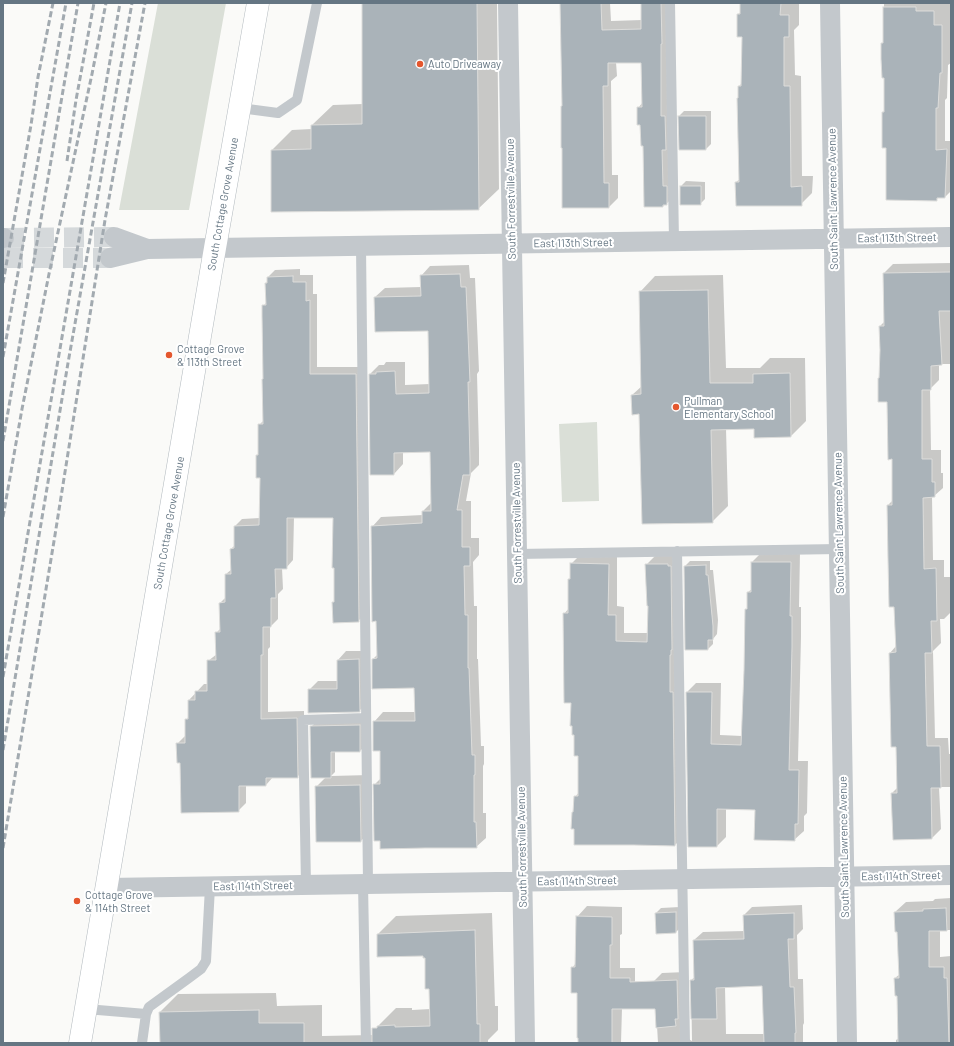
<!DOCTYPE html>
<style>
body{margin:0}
#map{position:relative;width:954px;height:1046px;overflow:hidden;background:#fafaf8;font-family:Barlow,sans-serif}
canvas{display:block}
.frame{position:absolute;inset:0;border:4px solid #657683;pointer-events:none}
</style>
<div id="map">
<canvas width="954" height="1046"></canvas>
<div class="frame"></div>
</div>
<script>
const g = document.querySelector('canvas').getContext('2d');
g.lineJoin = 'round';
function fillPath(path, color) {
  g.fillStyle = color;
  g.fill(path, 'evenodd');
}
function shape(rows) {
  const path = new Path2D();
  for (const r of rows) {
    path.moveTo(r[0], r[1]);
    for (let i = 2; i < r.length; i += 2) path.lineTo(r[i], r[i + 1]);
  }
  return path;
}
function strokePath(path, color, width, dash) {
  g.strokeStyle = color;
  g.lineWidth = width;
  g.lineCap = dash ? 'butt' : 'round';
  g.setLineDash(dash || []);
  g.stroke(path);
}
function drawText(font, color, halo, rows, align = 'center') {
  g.font = font + ' Barlow,sans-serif';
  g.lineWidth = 4;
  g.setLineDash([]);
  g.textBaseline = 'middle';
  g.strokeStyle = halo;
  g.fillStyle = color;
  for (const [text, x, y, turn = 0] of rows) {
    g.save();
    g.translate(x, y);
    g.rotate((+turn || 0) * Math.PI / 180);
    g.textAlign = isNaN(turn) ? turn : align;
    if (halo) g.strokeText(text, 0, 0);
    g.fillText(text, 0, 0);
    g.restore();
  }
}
fillPath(shape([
 [158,3,226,3,189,210,119,210],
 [597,422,599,501,562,502,559,424]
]), '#dadfd7');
fillPath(shape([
 [363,3,497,3,499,189,478,209,272,150,292,130,312,129,312,125,333,105,363,104],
 [561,3,610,3,611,21,642,20,642,3,670,3,676,195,666,204,663,206,644,145,641,124,638,108,643,102,642,62,616,62,617,76,611,81,612,175,618,175,618,198,609,207,563,105],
 [741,3,799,3,799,25,794,30,795,75,801,76,802,176,813,176,812,193,801,204,736,182,740,179,739,86,742,83,743,36,738,14,741,12],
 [884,3,951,3,951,63,948,65,947,98,945,100,945,141,951,141,951,191,945,197,939,197,936,200,887,147,883,112,885,110,885,77,882,43,884,42],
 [684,111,711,111,711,144,706,149,679,116],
 [686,181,705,182,705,199,700,204,681,186],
 [951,263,951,364,939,364,939,380,930,389,931,450,941,450,941,473,943,473,943,488,934,496,932,496,933,560,944,560,944,577,951,577,951,612,944,619,940,619,941,643,933,651,935,738,948,738,949,754,951,754,951,787,939,787,941,829,932,838,892,793,898,787,897,746,890,653,896,646,888,505,893,500,893,458,888,400,879,401,879,378,880,376,880,326,885,321,884,273,893,264],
 [469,265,470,278,475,278,479,371,477,374,479,449,479,465,471,473,466,501,471,501,471,538,479,538,479,555,473,562,474,606,477,606,477,659,478,659,481,746,484,746,484,764,483,766,483,813,486,813,486,838,476,847,374,785,381,778,381,750,374,722,383,712,416,712,415,687,373,659,378,654,372,527,381,517,423,515,423,511,432,502,431,451,403,452,403,464,394,474,370,374,379,365,384,365,386,362,405,362,405,385,430,384,429,330,375,297,385,288,421,287,421,276,430,266],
 [300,269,300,275,313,275,313,294,317,294,317,367,363,367,366,614,358,621,335,601,334,517,294,517,293,560,286,568,282,568,283,589,278,594,278,619,271,626,270,626,270,647,268,649,268,712,304,711,304,770,297,777,273,777,266,785,246,785,246,803,238,811,181,762,177,744,185,736,186,736,186,720,189,716,189,700,204,684,208,684,208,661,217,654,216,633,221,628,220,603,226,597,226,574,232,569,231,549,235,545,235,526,242,519,260,518,261,477,257,455,259,453,259,425,264,420,263,306,267,302,266,283,268,281,268,277,275,270],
 [723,275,726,368,760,368,770,358,805,358,806,421,791,436,755,428,726,428,728,506,712,522,640,413,632,395,642,386,640,292,655,276],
 [761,553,800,553,799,607,801,607,801,637,798,761,808,761,807,813,804,816,804,831,794,840,756,809,726,808,726,837,717,846,689,846,687,692,696,683,721,683,720,735,742,736,746,610,748,608,748,592,752,589,752,562],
 [580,555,617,555,617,606,624,607,624,633,649,633,649,605,646,565,655,556,676,555,684,836,675,845,575,828,575,797,579,792,579,755,575,734,564,614,569,608,569,579,571,577,571,564],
 [690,561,710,561,710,570,713,570,718,620,717,634,713,639,713,644,708,649,685,566],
 [346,651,367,651,368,702,359,711,309,690,318,681,338,681,338,660],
 [364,720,365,746,360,751,335,751,335,772,331,776,370,775,371,830,361,841,316,787,326,777,311,727,316,722],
 [951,898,951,930,940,930,940,957,951,956,951,1043,896,1043,896,1040,899,1038,898,995,895,978,900,974,898,931,895,912,906,902,933,901,935,899],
 [802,905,803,929,797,935,798,979,803,979,804,1023,803,1025,803,1043,658,1043,656,1008,653,982,662,973,686,972,688,1037,690,1040,692,1041,691,980,695,977,694,940,703,932,745,931,744,915,752,907],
 [763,985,764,1034,726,1034,725,987],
 [587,906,622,907,622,934,620,935,620,968,635,968,635,998,622,1008,621,1043,578,1043,578,992,572,968,576,963,577,917],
 [680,907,681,927,676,932,656,913,661,908],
 [492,913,495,1006,498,1006,498,1030,488,1040,488,1043,378,1043,378,1026,396,1008,412,1008,412,1010,431,1009,426,956,424,955,378,956,378,934,396,916],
 [276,993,277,1006,322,1005,322,1036,373,1035,374,1043,161,1043,160,1012,178,994]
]), '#0003');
const building = shape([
 [362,3,477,3,479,210,271,212,271,150,311,149,311,125,362,124,362,3],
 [560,3,601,3,602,30,641,29,641,3,661,3,662,44,661,44,661,116,665,116,666,150,662,150,663,186,667,186,667,205,663,205,663,207,644,207,643,146,641,146,640,125,637,125,637,107,642,107,641,63,608,63,608,86,603,86,604,183,609,183,609,208,562,208,562,148,561,148,561,106,562,106,560,3],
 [740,3,781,3,780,15,789,15,789,37,784,37,784,86,790,86,791,187,802,186,802,206,736,206,735,182,739,182,737,98,738,98,738,86,741,86,742,37,737,37,737,14,740,14,740,3],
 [883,7,916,7,916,11,934,11,934,25,942,25,942,73,940,73,938,108,936,108,936,150,947,149,945,198,937,198,937,201,886,200,886,148,882,148,882,112,884,112,884,78,882,78,881,59,881,43,883,43,883,7],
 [678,116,706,116,706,150,679,150,678,116],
 [680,186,701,186,701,205,680,205,680,186],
 [951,272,951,311,939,311,942,365,931,366,931,390,922,390,922,459,932,459,932,482,935,482,935,497,923,498,924,569,936,568,937,621,931,621,932,653,925,653,927,746,940,746,941,788,931,788,932,839,893,840,891,793,897,793,896,747,891,747,889,653,896,652,894,607,889,607,888,560,887,505,892,505,892,459,888,460,887,402,878,402,878,378,879,378,880,350,879,326,884,326,883,273,951,272],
 [460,274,461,287,466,287,470,382,468,382,470,459,470,475,463,475,457,510,462,510,462,547,470,547,470,566,464,566,465,615,468,615,468,668,469,668,472,755,475,755,475,775,474,775,474,822,476,822,477,848,425,848,380,849,380,841,374,841,373,784,380,784,380,751,373,751,373,721,415,721,414,688,372,689,372,659,377,658,376,621,372,622,371,526,422,523,422,511,431,511,430,452,394,453,394,475,370,475,369,374,376,374,376,372,395,371,396,394,429,393,428,331,375,332,374,297,421,296,420,275,460,274],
 [293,276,293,282,306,282,306,301,310,300,310,374,356,374,359,622,333,623,332,602,334,602,334,568,332,568,333,518,287,518,287,569,275,569,276,598,271,598,271,627,263,627,263,655,261,655,261,719,297,718,298,778,266,778,266,786,239,786,239,812,181,813,180,763,177,763,176,743,185,743,185,719,188,719,188,700,195,700,195,691,207,691,207,660,216,660,215,632,220,632,219,603,225,602,225,574,231,574,230,549,234,548,234,526,259,525,260,478,256,478,256,455,258,455,258,424,263,424,262,379,263,379,262,316,262,305,266,305,265,283,267,283,267,277,293,276],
 [708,290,710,383,753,383,753,374,790,373,791,437,754,438,754,429,711,430,713,523,642,524,639,414,632,415,631,395,641,394,639,291,708,290],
 [751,562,791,562,790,616,792,616,792,647,789,770,799,770,798,824,795,824,795,841,754,840,755,810,717,809,717,847,688,847,686,692,712,692,711,744,741,745,744,670,745,609,747,609,747,592,751,592,751,562],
 [570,563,609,564,608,615,616,615,616,641,647,642,648,606,647,606,645,564,668,564,668,566,671,566,672,650,671,650,671,655,670,655,670,692,673,692,675,846,634,845,574,845,574,829,571,829,572,812,573,812,574,796,578,796,578,756,574,756,574,735,572,735,572,726,570,726,571,703,564,703,563,613,568,613,568,579,570,579,570,563],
 [706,565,706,575,708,575,713,626,713,640,708,640,708,650,685,650,684,566,706,565],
 [359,659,360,712,308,713,308,689,337,689,337,660,359,659],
 [360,725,360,752,331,752,331,778,311,778,310,726,360,725],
 [360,785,361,842,316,842,315,786,360,785],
 [946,908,947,931,929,931,929,967,944,967,944,978,947,978,949,1043,898,1043,897,996,895,996,894,978,899,978,897,932,895,932,894,912,923,911,923,909,946,908],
 [676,912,676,933,656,934,655,913,676,912],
 [794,913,794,939,788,939,790,987,794,987,796,1033,795,1033,795,1043,764,1043,762,986,716,988,717,1019,691,1019,690,980,694,980,693,940,744,939,743,915,794,913],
 [576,916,612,917,612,945,610,945,610,978,630,978,630,982,677,980,678,1019,675,1019,676,1026,656,1028,655,1009,612,1009,612,1043,578,1043,578,1038,577,1038,577,993,571,993,571,967,575,967,576,916],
 [475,930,477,1024,480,1024,480,1043,372,1043,372,1028,377,1028,377,1026,395,1025,395,1027,430,1026,429,989,425,989,425,958,423,958,423,956,377,957,377,934,475,930],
 [259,1010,259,1023,304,1023,304,1043,160,1043,159,1012,259,1010]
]);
fillPath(building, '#aab3b9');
strokePath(building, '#dcdcda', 1);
strokePath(shape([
 [4,238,114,237],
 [3,258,110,258]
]), '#d5d9db', 20, [20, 10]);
const secondary = shape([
 [80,1043,215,248,258,3]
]);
strokePath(secondary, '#b3babf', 23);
strokePath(shape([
 [670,3,674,241],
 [240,108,278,113,297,100,317,3],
 [361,246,368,884],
 [677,551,685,1043],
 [517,554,839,549],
 [363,884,366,1043],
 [306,885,303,720,366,718],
 [86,1009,146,1014],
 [142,1043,146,1014,149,1007,189,978,201,969,206,961,210,887]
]), '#c3c8cc', 10);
strokePath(shape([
 [508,3,525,1043],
 [830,3,847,1043],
 [114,237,147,249],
 [3,238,4,238],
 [110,258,147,249,951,237],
 [107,888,951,875]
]), '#c3c8cc', 20);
strokePath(secondary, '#fff', 22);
strokePath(shape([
 [67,161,76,100,94,3],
 [3,283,31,125,38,77,53,3],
 [3,357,66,3],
 [3,441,78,3],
 [3,517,22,409,49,274,92,74,106,3],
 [3,677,120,3],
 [3,750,68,363,132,3],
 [3,848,55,535,105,220,145,3]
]), '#a2aab0', 3, [6, 3]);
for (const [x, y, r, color] of [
 [420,64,4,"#e4572e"],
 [169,355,4,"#e4572e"],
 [676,407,4,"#e4572e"],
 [77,901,4,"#e4572e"]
]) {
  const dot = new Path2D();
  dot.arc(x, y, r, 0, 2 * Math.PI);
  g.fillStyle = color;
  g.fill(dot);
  strokePath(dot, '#fff', 1.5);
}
drawText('11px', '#657683', '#fff', [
 ["Auto Driveaway",428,64],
 ["Cottage Grove",177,349],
 ["& 113th Street",177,362],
 ["Pullman",684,401],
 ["Elementary School",684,414],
 ["Cottage Grove",85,895],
 ["& 114th Street",85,908]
], 'left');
drawText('11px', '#657683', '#fff', [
 ["South Forrestville Avenue",511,199,-91],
 ["South Saint Lawrence Avenue",833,199,-91],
 ["South Cottage Grove Avenue",223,204,-80],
 ["East 113th Street",897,238,-1],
 ["East 113th Street",573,243,-1],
 ["South Cottage Grove Avenue",169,523,-80],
 ["South Forrestville Avenue",517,523,-91],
 ["South Saint Lawrence Avenue",839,523,-91],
 ["South Forrestville Avenue",522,847,-91],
 ["South Saint Lawrence Avenue",844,847,-91],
 ["East 114th Street",901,876,-1],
 ["East 114th Street",577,881,-1],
 ["East 114th Street",253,886,-1]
]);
</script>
